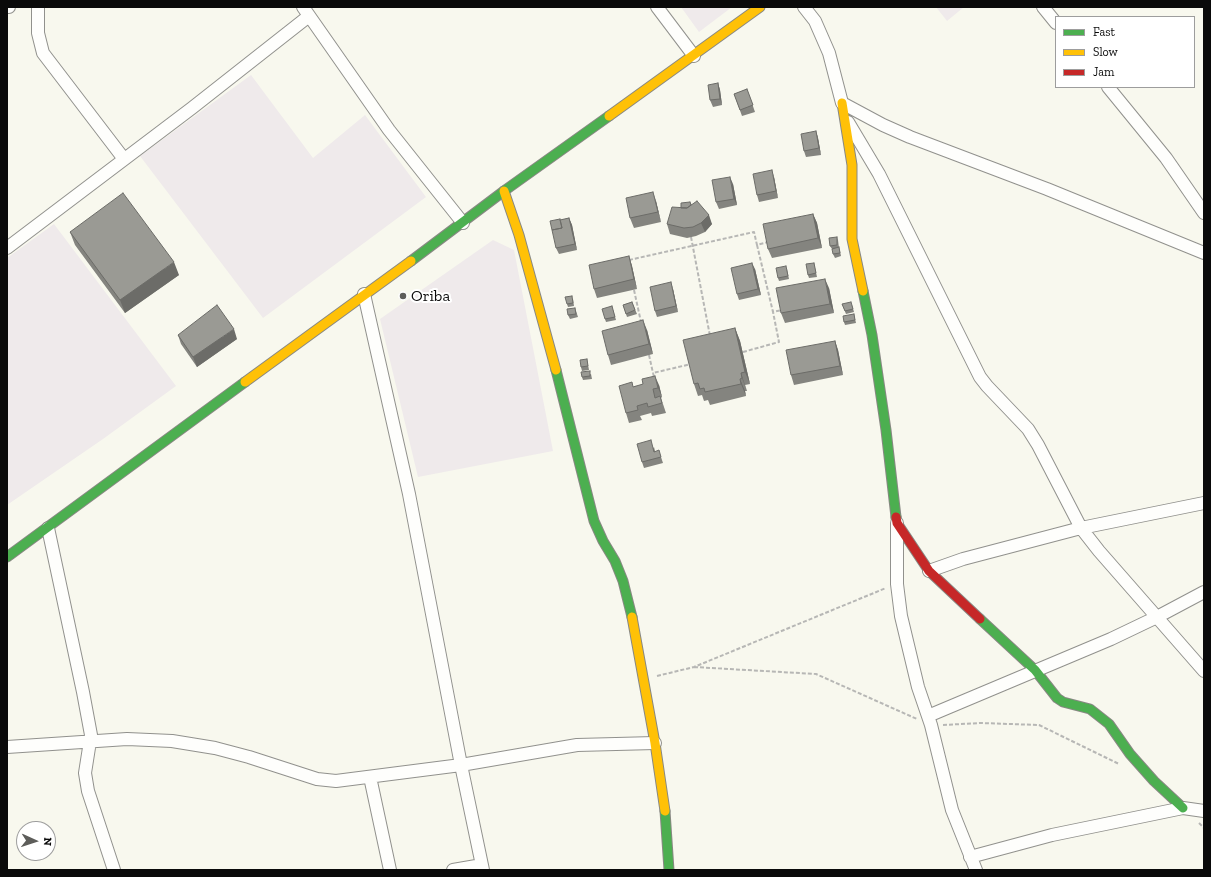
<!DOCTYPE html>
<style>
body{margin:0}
#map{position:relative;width:1211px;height:877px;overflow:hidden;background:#f8f8ee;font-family:"Zilla Slab",serif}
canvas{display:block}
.frame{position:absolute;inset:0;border:8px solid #0a0a0a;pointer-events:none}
.legend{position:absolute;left:1055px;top:16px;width:140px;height:72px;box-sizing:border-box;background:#fff;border:1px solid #9d9d9d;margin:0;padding:5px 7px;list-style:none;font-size:12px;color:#0a0a0a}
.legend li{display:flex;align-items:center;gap:8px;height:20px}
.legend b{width:20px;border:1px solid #9d9d9d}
.north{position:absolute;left:16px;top:821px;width:40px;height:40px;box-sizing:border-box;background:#fff;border:1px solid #9d9d9d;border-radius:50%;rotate:93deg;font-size:11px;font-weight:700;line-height:16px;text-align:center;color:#0a0a0a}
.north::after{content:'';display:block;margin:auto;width:14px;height:18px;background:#5d5d5a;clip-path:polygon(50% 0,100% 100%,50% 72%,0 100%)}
</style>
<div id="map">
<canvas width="1211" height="877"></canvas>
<div class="frame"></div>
<ul class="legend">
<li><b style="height:5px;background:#4caf50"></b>Fast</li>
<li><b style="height:5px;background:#ffc107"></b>Slow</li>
<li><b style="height:5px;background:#c62828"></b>Jam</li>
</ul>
<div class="north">N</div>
</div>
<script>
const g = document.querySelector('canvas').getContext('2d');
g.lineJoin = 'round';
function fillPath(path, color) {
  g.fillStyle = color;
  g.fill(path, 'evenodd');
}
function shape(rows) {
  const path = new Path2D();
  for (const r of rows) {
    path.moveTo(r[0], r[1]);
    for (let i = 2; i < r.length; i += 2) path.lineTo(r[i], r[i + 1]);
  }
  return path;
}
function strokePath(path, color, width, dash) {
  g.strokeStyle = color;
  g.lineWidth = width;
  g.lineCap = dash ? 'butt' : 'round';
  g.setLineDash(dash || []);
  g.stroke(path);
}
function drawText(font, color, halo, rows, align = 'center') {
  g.font = font + ' "Zilla Slab",serif';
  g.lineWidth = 4;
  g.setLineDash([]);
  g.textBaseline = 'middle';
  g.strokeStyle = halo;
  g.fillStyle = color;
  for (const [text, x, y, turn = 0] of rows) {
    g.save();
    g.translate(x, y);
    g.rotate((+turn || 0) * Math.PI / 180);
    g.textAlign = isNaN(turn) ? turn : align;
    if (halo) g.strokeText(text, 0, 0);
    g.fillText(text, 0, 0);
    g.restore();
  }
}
fillPath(shape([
 [681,7,732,7,699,32],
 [936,7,964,7,947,21],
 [251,75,313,158,365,115,426,197,263,318,140,156],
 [54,224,176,386,103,439,7,505,7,258],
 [493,240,514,250,553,451,418,477,380,319]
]), '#efeaeb');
const street = shape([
 [7,7,9,7],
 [38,7,38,33,43,53,124,159],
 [303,7,389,130,463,223],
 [657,7,694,56],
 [804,7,815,21,829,53,842,103,883,125,910,137,1047,189,1204,253],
 [1043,7,1056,23],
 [1108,87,1166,158,1204,213],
 [848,122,879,174,980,377,987,386,1028,429,1038,445,1081,528,1099,551,1204,671],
 [7,248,192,108,309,16],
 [364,294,409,494,461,765,483,870],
 [897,523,897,584,901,616,918,687,931,725,952,810,976,870],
 [48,528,83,692,91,735,85,773,88,791,114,870],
 [929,571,963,559,1081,528,1204,503],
 [928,716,1111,639,1157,617,1204,592],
 [7,747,127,739,172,741,215,748,249,757,317,779,336,781,461,765,577,745,655,743],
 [370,777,390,870],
 [970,857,1052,835,1183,808,1204,811],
 [453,870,482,865]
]);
const fast = shape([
 [411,261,504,191,609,116],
 [863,291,872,335,886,430,896,517],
 [556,370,594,521,603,541,615,561,623,581,632,617],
 [7,557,245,382],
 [980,619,1035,670,1057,698,1063,702,1090,709,1109,724,1130,754,1154,781,1183,808],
 [665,811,669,870]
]);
const slow = shape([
 [842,103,852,165,852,239,863,291],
 [609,116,760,7],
 [504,191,519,235,556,370],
 [245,382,411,261],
 [632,617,655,743,665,811]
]);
const jam = shape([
 [896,517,897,523,929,571,980,619]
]);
strokePath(street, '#91918d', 14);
strokePath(fast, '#888883', 11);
strokePath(slow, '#888883', 11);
strokePath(jam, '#888883', 11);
strokePath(shape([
 [691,237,710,336],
 [757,245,773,312,782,310],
 [629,260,754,232,757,245,768,242],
 [634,290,641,322],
 [743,352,779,342,773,312],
 [649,355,653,373],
 [654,377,653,373,691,364],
 [694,667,816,674,917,719],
 [657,676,694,667,886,588],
 [943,725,980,723,1039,725,1119,764],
 [1199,823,1204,828]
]), '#b7b7b5', 2, [4, 2]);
strokePath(street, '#fefefc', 12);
strokePath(fast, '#4caf50', 9);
strokePath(slow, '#ffc107', 9);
strokePath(jam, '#c62828', 9);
fillPath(shape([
 [718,83,720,90,722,105,713,107,710,100],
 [747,89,755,112,742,116,734,94],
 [816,131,818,138,821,155,806,157,804,151],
 [774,177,778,198,759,202,757,195],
 [733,184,737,205,719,209,716,202],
 [656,201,661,222,634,228,630,218],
 [690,202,692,205,712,224,705,232,696,236,687,238,670,234,667,224,681,208],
 [813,214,817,223,822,248,772,258,768,249],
 [569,218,572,225,577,250,559,254,556,248,561,220],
 [70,232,179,275,125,313,75,245],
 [837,237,838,240,839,248,840,251,841,256,835,258,833,254,834,249,832,249,830,246],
 [629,256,632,266,637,289,597,298,594,289],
 [814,263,817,277,809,278,808,275],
 [755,269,761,295,739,300,737,294],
 [787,269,789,279,779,281,778,278],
 [829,288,834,313,785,323,781,313],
 [673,289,678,312,657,317,655,311],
 [573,299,574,306,568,307,567,304],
 [632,302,637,314,627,317,623,305],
 [842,304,852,305,854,312,846,314],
 [612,306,616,320,606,322,605,319],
 [575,308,578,317,570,319,568,315],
 [854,314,856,323,845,325,844,322],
 [735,328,740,341,750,384,745,385,747,391,745,391,746,396,710,405,708,400,704,401,702,395,698,396,694,384],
 [647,330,653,354,611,365,608,355],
 [178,335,237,339,197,367,181,344],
 [835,341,838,350,843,375,794,385,791,375],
 [587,359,589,370,582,371,581,367],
 [591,374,592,379,583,380,582,377],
 [659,385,662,397,661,398,666,413,652,416,651,413,640,416,642,420,629,423,626,413,634,386],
 [654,447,655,451,661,457,663,463,644,468,642,462]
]), '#84847f');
fillPath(shape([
 [718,83,720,90,722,105,720,99],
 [816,131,818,138,821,155,819,148],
 [772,170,774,177,778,198,776,191],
 [730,177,733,184,737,205,734,199],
 [653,192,656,201,661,222,658,212],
 [813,214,817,223,822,248,818,238],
 [709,215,712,224,705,232,701,223],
 [569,218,572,225,577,250,575,244],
 [629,256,632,266,637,289,634,279],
 [174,262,179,275,125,313,120,300],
 [752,263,755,269,761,295,758,289],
 [825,279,829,288,834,313,830,304],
 [671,282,673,289,678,312,676,306],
 [643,320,647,330,653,354,649,344],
 [735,328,740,341,750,384,745,372],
 [234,329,237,339,197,367,193,357],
 [835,341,838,350,843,375,840,366],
 [741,373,747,391,742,378],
 [655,376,659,385,662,397,658,388],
 [740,379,745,391,746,396,741,384]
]), '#6c6c68');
const building = shape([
 [718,83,720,99,710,100,708,85,718,83],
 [747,89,753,105,740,110,734,94,747,89],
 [816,131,819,148,804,151,801,134,816,131],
 [772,170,776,191,757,195,753,174,772,170],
 [730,177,734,199,716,202,712,180,730,177],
 [653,192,658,212,630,218,626,198,653,192],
 [123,193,174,262,120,300,70,232,123,193],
 [697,201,709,215,701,223,693,227,684,228,667,224,672,207,687,208,697,201],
 [690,202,691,205,687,208,681,208,681,203,690,202],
 [813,214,818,238,768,249,763,224,813,214],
 [569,218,575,244,556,248,552,230,562,228,560,220,569,218],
 [560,219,562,228,552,230,550,221,560,219],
 [837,237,837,245,830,246,829,238,837,237],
 [839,247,840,253,833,254,832,249,839,247],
 [629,256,634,279,594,289,589,265,629,256],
 [752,263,758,289,737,294,731,268,752,263],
 [814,263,816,273,808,275,806,264,814,263],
 [786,266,788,276,778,278,776,268,786,266],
 [825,279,830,304,781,313,776,288,825,279],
 [671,282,676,306,655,311,650,287,671,282],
 [572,296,573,303,567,304,565,297,572,296],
 [632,302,635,310,626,314,623,305,632,302],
 [851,302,853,309,845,311,842,304,851,302],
 [217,305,234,329,193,357,178,335,217,305],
 [612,306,615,317,605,319,602,309,612,306],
 [575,308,576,314,568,315,567,309,575,308],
 [854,314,855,320,844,322,843,316,854,314],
 [643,320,649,344,608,355,602,331,643,320],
 [735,328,745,372,741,373,742,378,740,379,741,384,705,392,704,388,700,389,698,383,694,384,683,340,735,328],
 [835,341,840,366,791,375,786,350,835,341],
 [587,359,588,366,581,367,580,360,587,359],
 [590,371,590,376,582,377,581,372,590,371],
 [655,376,658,388,653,389,655,398,660,396,662,403,648,407,647,403,637,406,638,410,626,413,619,386,632,382,633,387,643,384,642,379,655,376],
 [651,440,654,452,659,450,661,457,642,462,637,444,651,440]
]);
fillPath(building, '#9a9a94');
strokePath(building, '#6c6c68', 1);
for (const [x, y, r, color] of [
 [403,296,4,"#5d5d5a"]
]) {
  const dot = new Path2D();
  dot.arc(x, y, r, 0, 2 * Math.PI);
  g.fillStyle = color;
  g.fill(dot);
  strokePath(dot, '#fff', 1.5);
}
drawText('16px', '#0a0a0a', '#fff', [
 ["Oriba",411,296]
], 'left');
</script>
